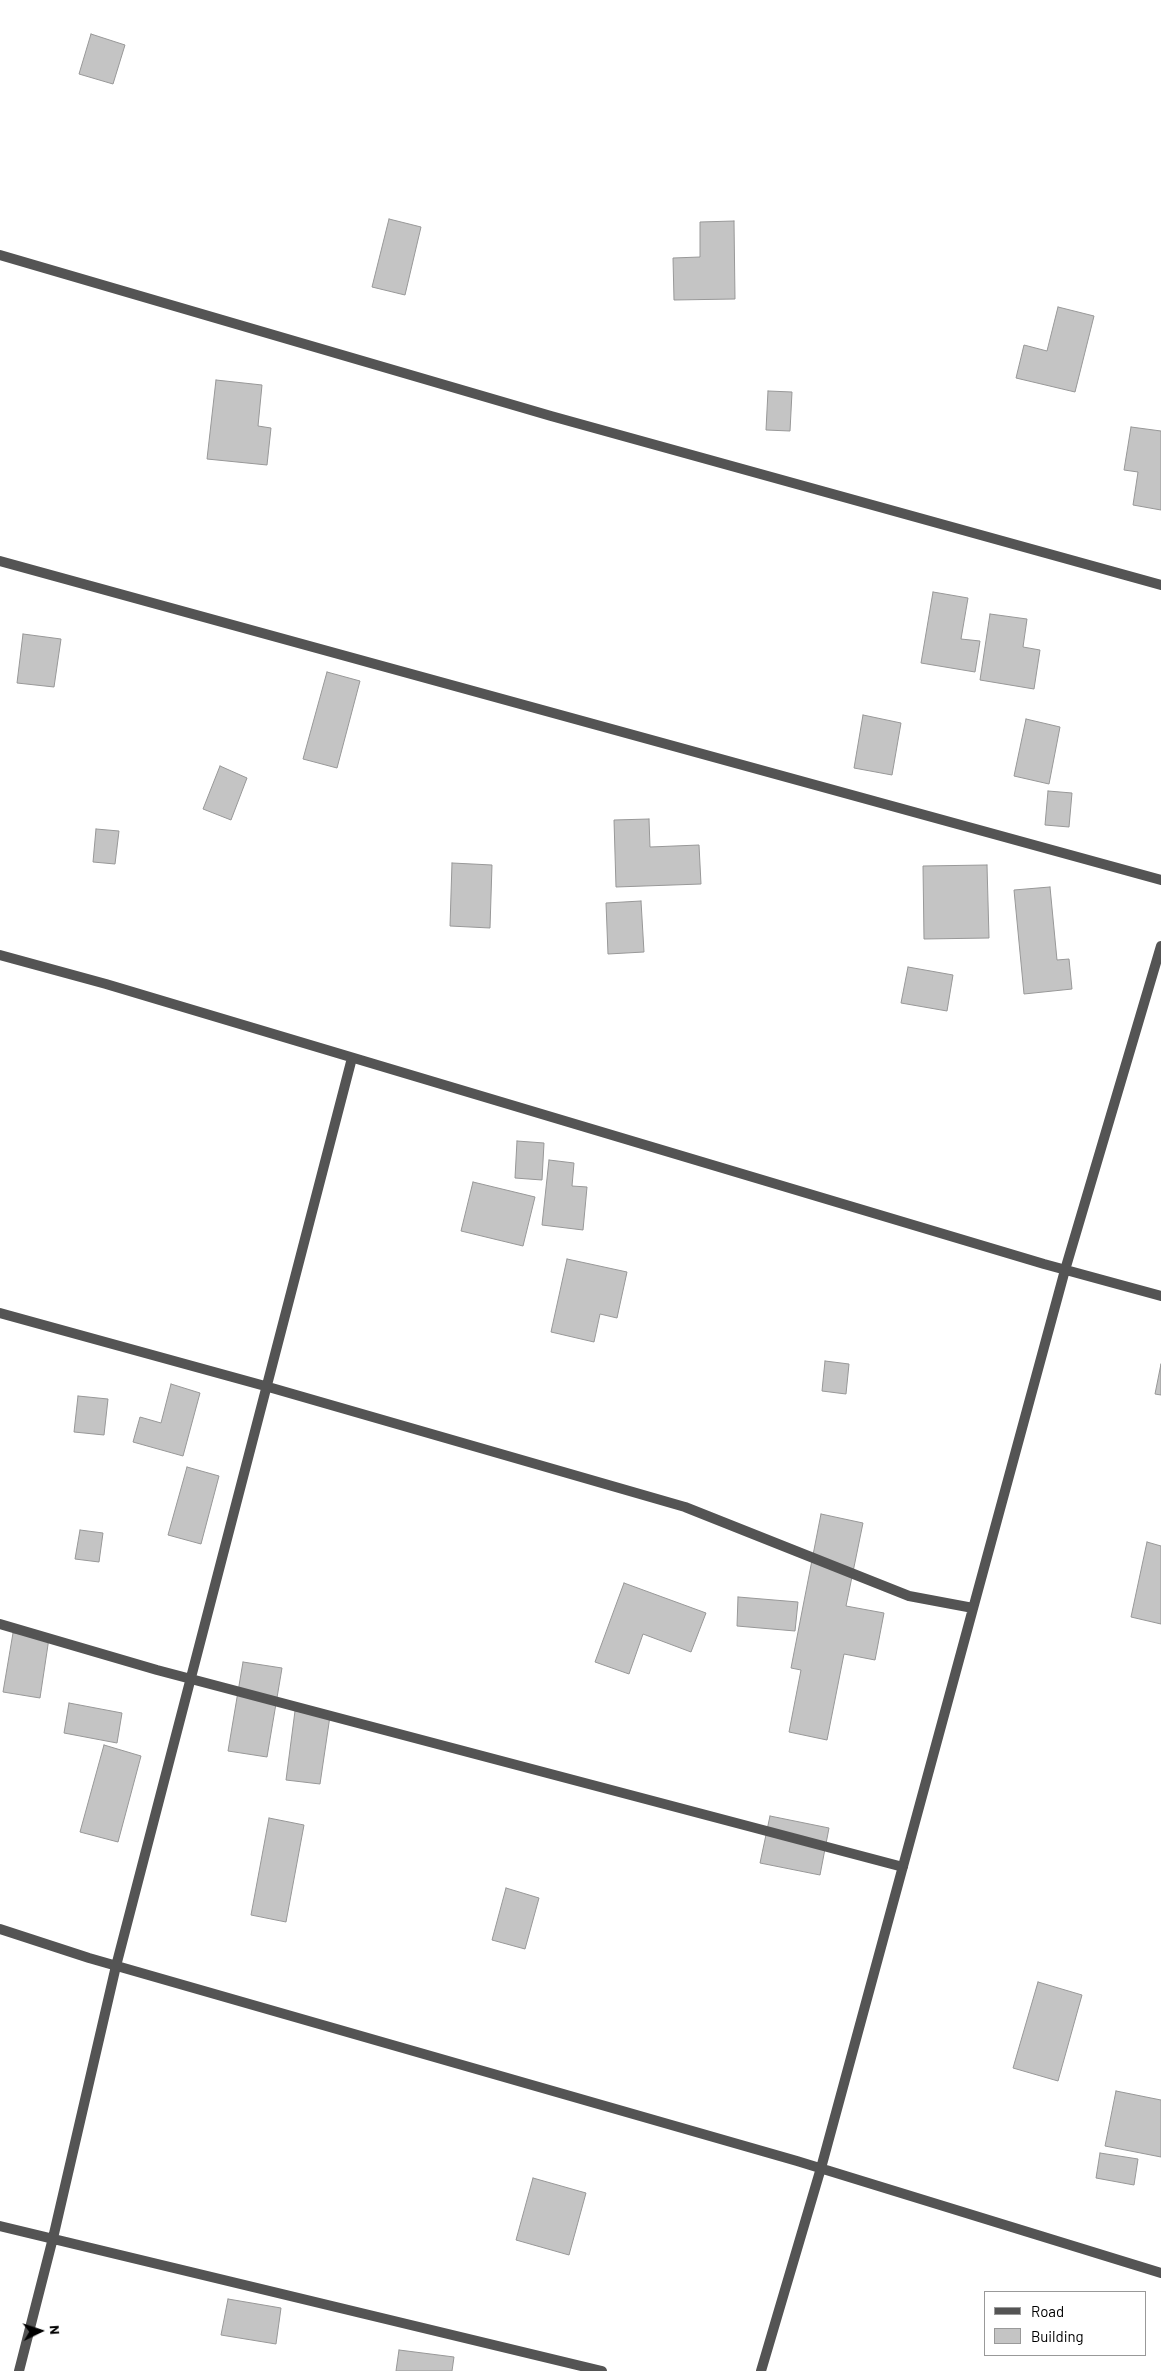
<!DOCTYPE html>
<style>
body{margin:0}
#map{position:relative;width:1161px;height:2371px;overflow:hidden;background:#fff;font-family:Barlow,sans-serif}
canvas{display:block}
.legend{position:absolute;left:984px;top:2291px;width:162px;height:65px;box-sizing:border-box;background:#fff;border:1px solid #999;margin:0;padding:6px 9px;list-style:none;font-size:15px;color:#000}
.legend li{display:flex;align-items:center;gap:10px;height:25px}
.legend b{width:25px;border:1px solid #999}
.north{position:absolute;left:15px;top:2306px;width:50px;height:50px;-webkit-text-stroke:4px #fff;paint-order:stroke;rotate:86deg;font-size:14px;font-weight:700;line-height:20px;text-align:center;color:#000}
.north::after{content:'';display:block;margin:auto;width:18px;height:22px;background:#000;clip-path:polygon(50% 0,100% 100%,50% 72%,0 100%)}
</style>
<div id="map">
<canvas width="1161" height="2371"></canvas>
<ul class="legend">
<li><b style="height:6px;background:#545454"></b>Road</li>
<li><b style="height:14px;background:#c4c4c4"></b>Building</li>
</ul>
<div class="north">N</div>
</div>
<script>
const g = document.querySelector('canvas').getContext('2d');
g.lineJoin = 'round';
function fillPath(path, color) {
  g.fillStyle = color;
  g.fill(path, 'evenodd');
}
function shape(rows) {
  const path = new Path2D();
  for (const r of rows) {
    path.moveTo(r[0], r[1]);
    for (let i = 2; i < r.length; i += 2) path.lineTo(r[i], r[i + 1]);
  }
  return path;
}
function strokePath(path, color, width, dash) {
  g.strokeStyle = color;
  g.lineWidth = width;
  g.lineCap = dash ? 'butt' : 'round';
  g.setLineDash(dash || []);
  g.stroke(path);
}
const building = shape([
 [91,34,125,45,113,84,79,74,91,34],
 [389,219,421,227,405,295,372,287,389,219],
 [734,221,735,299,674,300,673,258,700,257,700,222,734,221],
 [1058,307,1094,316,1075,392,1016,378,1024,345,1047,351,1058,307],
 [216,380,262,385,258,426,271,428,267,465,207,459,216,380],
 [768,391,792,392,790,431,766,430,768,391],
 [1131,427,1161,431,1161,510,1133,505,1138,472,1124,470,1131,427],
 [933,592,968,598,961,639,980,641,975,672,921,663,933,592],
 [990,614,1027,619,1023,647,1040,650,1034,689,980,680,990,614],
 [23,634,61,639,54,687,17,683,23,634],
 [327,672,360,681,337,768,303,759,327,672],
 [863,715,901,723,892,775,854,768,863,715],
 [1026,719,1060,727,1049,784,1014,776,1026,719],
 [220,766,247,778,231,820,203,809,220,766],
 [1048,791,1072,793,1069,827,1045,825,1048,791],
 [649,819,650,847,699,845,701,884,616,887,614,820,649,819],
 [96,829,119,831,115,864,93,862,96,829],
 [452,863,492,865,490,928,450,926,452,863],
 [987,865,989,938,924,939,923,866,987,865],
 [1050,887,1057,960,1069,959,1072,989,1024,994,1014,890,1050,887],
 [641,901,644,952,608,954,606,903,641,901],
 [908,967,953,975,947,1011,901,1003,908,967],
 [517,1141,544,1143,542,1180,515,1178,517,1141],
 [549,1160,574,1163,572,1186,587,1187,583,1230,542,1225,549,1160],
 [473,1182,535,1197,523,1246,461,1231,473,1182],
 [567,1259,627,1272,617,1318,600,1314,594,1342,551,1332,567,1259],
 [825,1361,849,1364,846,1394,822,1391,825,1361],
 [1161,1364,1161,1395,1155,1394,1161,1364],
 [171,1384,200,1393,183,1456,133,1442,140,1417,161,1423,171,1384],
 [78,1396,108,1399,104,1435,74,1432,78,1396],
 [187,1467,219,1476,201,1544,168,1535,187,1467],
 [821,1514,863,1523,846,1606,884,1613,875,1660,844,1654,827,1740,789,1732,801,1670,791,1668,821,1514],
 [80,1530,103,1533,99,1562,75,1559,80,1530],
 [1147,1542,1161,1546,1161,1624,1131,1617,1147,1542],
 [624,1583,706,1613,691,1652,643,1634,629,1674,595,1662,624,1583],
 [738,1597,798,1602,795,1631,737,1626,738,1597],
 [13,1633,49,1638,40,1698,3,1692,13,1633],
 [243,1662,282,1668,267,1757,228,1751,243,1662],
 [69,1703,122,1713,117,1743,64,1733,69,1703],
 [295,1711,330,1716,320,1784,286,1780,295,1711],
 [104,1745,141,1756,118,1842,80,1832,104,1745],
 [770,1816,829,1828,820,1875,760,1863,770,1816],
 [269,1818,304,1825,286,1922,251,1915,269,1818],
 [506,1888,539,1898,525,1949,492,1940,506,1888],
 [1038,1982,1082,1995,1058,2081,1013,2068,1038,1982],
 [1116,2091,1161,2100,1161,2157,1105,2146,1116,2091],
 [1100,2153,1138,2159,1134,2185,1096,2178,1100,2153],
 [533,2178,586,2193,569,2255,516,2240,533,2178],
 [228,2299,281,2308,276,2344,221,2335,228,2299],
 [399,2350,454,2357,452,2371,396,2371,399,2350]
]);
fillPath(building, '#c4c4c4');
strokePath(building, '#989898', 1);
strokePath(shape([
 [0,255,551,416,1161,585],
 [0,561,1161,880],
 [0,955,106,984,1044,1264,1161,1296],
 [0,1313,265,1386,685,1507,909,1596,973,1608],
 [0,1624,157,1670,903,1867],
 [0,1929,89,1958,797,2161,1161,2273],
 [0,2226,602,2371],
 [19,2371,53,2238,116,1966,352,1058],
 [761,2371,821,2168,1065,1270,1161,946]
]), '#545454', 10);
</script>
